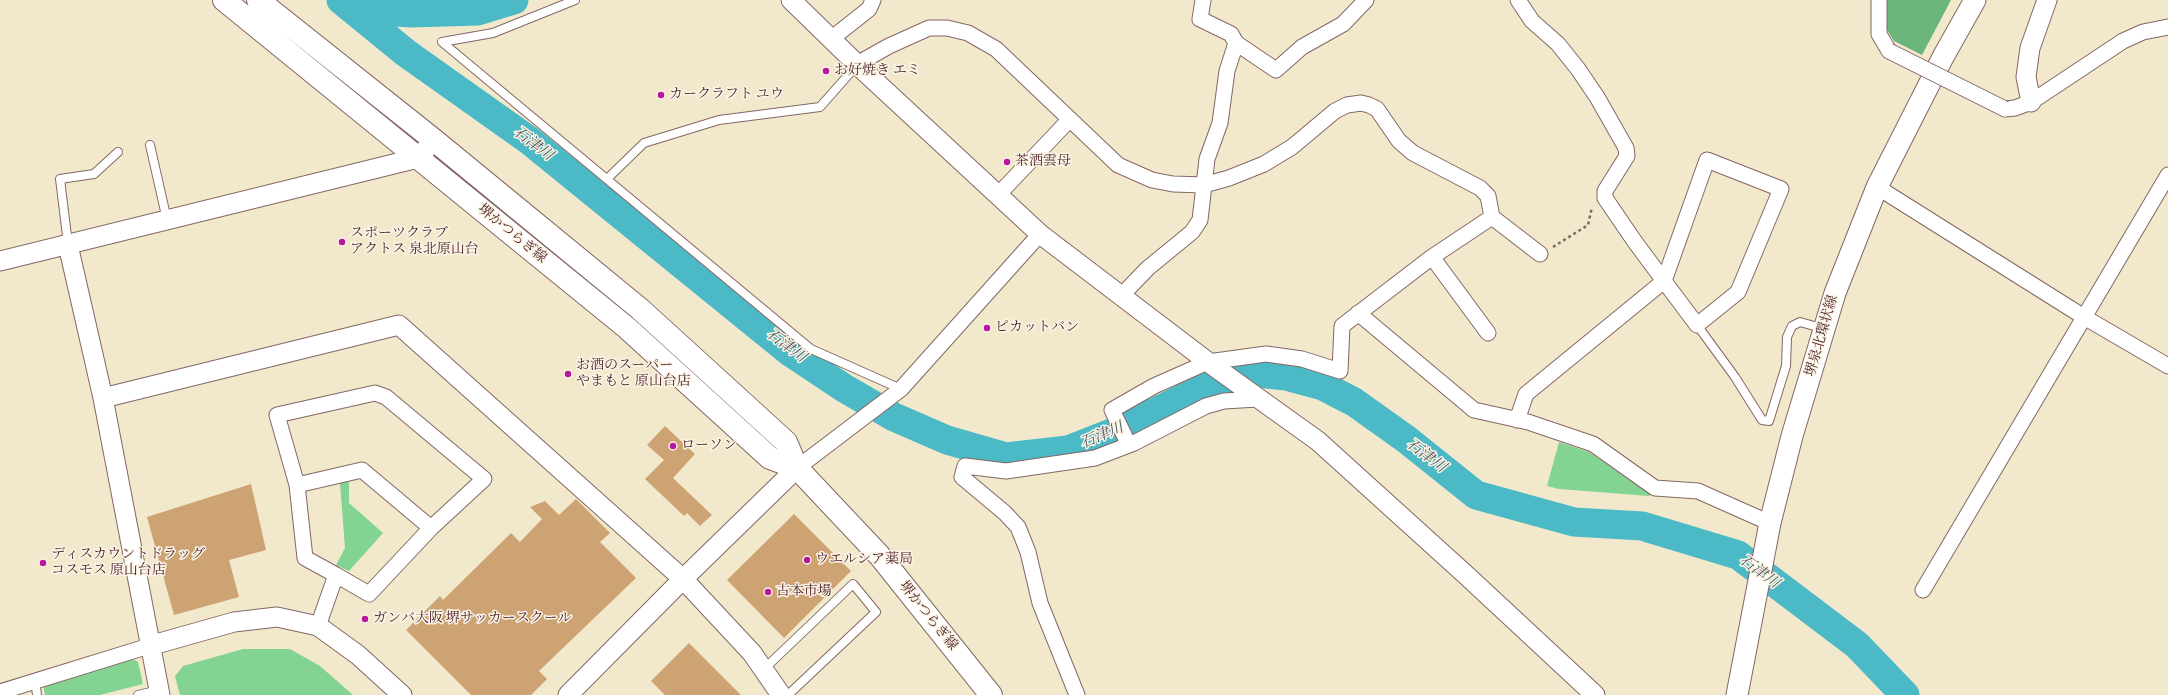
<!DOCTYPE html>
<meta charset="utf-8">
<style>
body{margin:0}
canvas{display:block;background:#f2e9cd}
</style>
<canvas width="2168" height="695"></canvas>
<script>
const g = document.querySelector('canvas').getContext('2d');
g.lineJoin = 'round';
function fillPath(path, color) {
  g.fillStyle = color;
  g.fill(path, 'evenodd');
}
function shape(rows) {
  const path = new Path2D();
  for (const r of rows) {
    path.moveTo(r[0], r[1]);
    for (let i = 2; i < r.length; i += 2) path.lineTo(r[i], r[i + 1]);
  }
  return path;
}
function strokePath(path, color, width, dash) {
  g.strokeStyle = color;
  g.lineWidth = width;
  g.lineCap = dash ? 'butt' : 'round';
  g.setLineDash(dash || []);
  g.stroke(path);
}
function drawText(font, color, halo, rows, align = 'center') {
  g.font = font + ' Alegreya,"Noto Serif JP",serif';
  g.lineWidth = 3;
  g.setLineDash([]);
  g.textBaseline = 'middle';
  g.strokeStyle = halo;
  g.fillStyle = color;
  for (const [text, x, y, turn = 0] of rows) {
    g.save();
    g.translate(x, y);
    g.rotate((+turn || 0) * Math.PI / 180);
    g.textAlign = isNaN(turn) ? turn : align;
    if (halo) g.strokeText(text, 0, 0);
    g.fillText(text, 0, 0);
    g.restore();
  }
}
fillPath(shape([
 [1559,442,1589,452,1650,494,1649,496,1559,489,1547,486],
 [349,481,349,503,383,533,349,571,336,565,345,548,340,483],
 [243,649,290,649,320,666,353,695,180,695,175,676,183,666],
 [131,658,138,662,143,684,100,695,45,695,43,684]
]), '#83d392');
fillPath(shape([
 [1884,0,1951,0,1922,55,1894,41,1884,25]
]), '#6ab57c');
strokePath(shape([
 [341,0,406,53,530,141,790,352,844,388,894,417,947,440,1006,457,1068,450,1114,432,1216,382,1258,373,1286,376,1323,386,1354,402,1406,439,1476,495,1574,522,1642,526,1738,555,1857,645,1905,695],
 [352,9,411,13,478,11,514,0]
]), '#4bb9c6', 29);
fillPath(shape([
 [665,426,695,454,673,478,712,515,700,526,687,513,684,516,645,479,664,460,647,445],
 [251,484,266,550,229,560,239,597,174,615,147,517],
 [576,499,610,533,600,542,636,578,539,671,547,679,531,695,471,695,406,630,440,596,443,600,511,533,520,542,542,519,530,507,545,501,559,515],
 [794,514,851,571,784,638,727,580],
 [689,643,741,695,665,695,651,681]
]), '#cea374');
const service = shape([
 [575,0,493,33,442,42,811,349,901,389],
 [150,145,167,220],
 [608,178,644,143,719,120,820,107,857,65],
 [68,244,60,179,94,174,118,152],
 [1697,325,1735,377,1762,420,1769,421,1786,366,1787,337,1792,326,1800,322,1825,329],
 [763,670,853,584,876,612,788,695],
 [35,680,37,695],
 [138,695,159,690]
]);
const minor = shape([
 [1203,0,1200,19,1231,34,1236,43,1276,70,1302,47,1343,24,1366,0],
 [1879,0,1879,34,1889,51],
 [831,39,869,9,873,0],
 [857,64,889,46,929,28,947,28,968,33,996,49,1118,165,1152,180,1173,184,1204,185,1229,178,1264,164,1292,147,1335,111,1347,105,1361,103,1369,105,1377,109,1399,141,1413,153,1480,188,1488,196,1492,217,1432,257,1342,326,1340,371,1302,359,1266,354,1208,362,1154,386,1112,410,1129,445],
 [2005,109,2015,108,2031,102,2123,41,2143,32,2168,27],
 [1877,187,2084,317,2168,366],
 [998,195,1070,119],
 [1492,217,1540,254],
 [1432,257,1488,333],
 [1121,296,1148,268,1192,232,1200,220,1207,159,1220,123,1227,71,1236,43],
 [1358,313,1474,410,1528,422,1593,444,1655,488,1698,491,1770,523],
 [1517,420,1526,394,1664,281,1707,160,1781,189,1738,292,1697,325,1664,281,1635,242,1605,198,1605,191,1627,156,1626,148,1597,97,1578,69,1558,44,1532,21,1518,0],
 [797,468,901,389,1040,234],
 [297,485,362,470,431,528],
 [1923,590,2168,175],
 [318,626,336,575,369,594,431,528,484,479,386,397,375,393,277,415,297,485,305,558,336,575],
 [0,692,149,646],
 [1077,695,1040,603,1028,552,1018,527,1005,513,962,477,965,466,1006,471,1095,458,1134,443,1206,406,1224,401,1258,399]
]);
const tertiary = shape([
 [791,0,865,72,1040,234,1212,365,1318,441,1466,575,1595,695],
 [2031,102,2026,77,2030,48,2047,0],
 [68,245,103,398,160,695],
 [0,261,418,158,434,140],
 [103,398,399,325,683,579,752,653,781,695],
 [149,646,234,622,277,617,318,626,358,655,402,695],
 [568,695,683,579,797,468]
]);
const secondary = shape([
 [1737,695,1770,523,1792,436,1835,293,1877,187,1943,57,1975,0]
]);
const primary = shape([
 [224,0,627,328,770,458,797,468],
 [258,0,434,140,640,309,786,442,797,468,879,555,991,695]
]);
strokePath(service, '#856664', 10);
strokePath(minor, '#856664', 17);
strokePath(tertiary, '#856664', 21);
strokePath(secondary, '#856664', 23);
strokePath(primary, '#856664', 24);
strokePath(shape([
 [1553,247,1588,225,1592,207]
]), '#856664', 2.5, [3, 3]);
strokePath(service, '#fff', 8);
strokePath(minor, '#fff', 15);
strokePath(tertiary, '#fff', 19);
strokePath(secondary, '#fff', 21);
strokePath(primary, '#fff', 22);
const minorBridge = shape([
 [1889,51,2005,109]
]);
strokePath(minorBridge, '#856664', 17, []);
strokePath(minorBridge, '#fff', 15);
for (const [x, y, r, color] of [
 [826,71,4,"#b5179e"],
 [661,95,4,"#b5179e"],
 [1007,162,4,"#b5179e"],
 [342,242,4,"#b5179e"],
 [987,328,4,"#b5179e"],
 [568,374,4,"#b5179e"],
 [673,446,4,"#b5179e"],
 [807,560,4,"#b5179e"],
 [43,563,4,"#b5179e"],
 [768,592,4,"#b5179e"],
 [365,619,4,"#b5179e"]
]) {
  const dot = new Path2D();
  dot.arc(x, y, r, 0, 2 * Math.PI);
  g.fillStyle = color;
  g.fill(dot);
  strokePath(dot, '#fcf5e5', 1.5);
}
drawText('14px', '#4a1f2b', '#fcf5e5', [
 ["お好焼き エミ",834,71],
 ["カークラフト ユウ",669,95],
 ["茶酒雲母",1015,162],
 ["スポーツクラブ",350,234],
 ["アクトス 泉北原山台",350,250],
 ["ピカットバン",995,328],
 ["お酒のスーパー",576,366],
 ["やまもと 原山台店",576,382],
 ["ローソン",681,446],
 ["ディスカウントドラッグ",51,555],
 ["コスモス 原山台店",51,571],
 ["ウエルシア薬局",815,560],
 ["古本市場",776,592],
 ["ガンバ大阪 堺サッカースクール",373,619]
], 'left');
drawText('14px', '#4a1f2b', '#fcf5e5', [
 ["堺かつらぎ線",512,234,39],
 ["堺泉北環状線",1822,336,-74],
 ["堺かつらぎ線",928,616,51]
]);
drawText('italic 15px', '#4a5561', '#fcf5e5', [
 ["石津川",533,144,37],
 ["石津川",786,346,37],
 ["石津川",1102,436,-23],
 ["石津川",1426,456,37],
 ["石津川",1759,572,36]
]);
</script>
